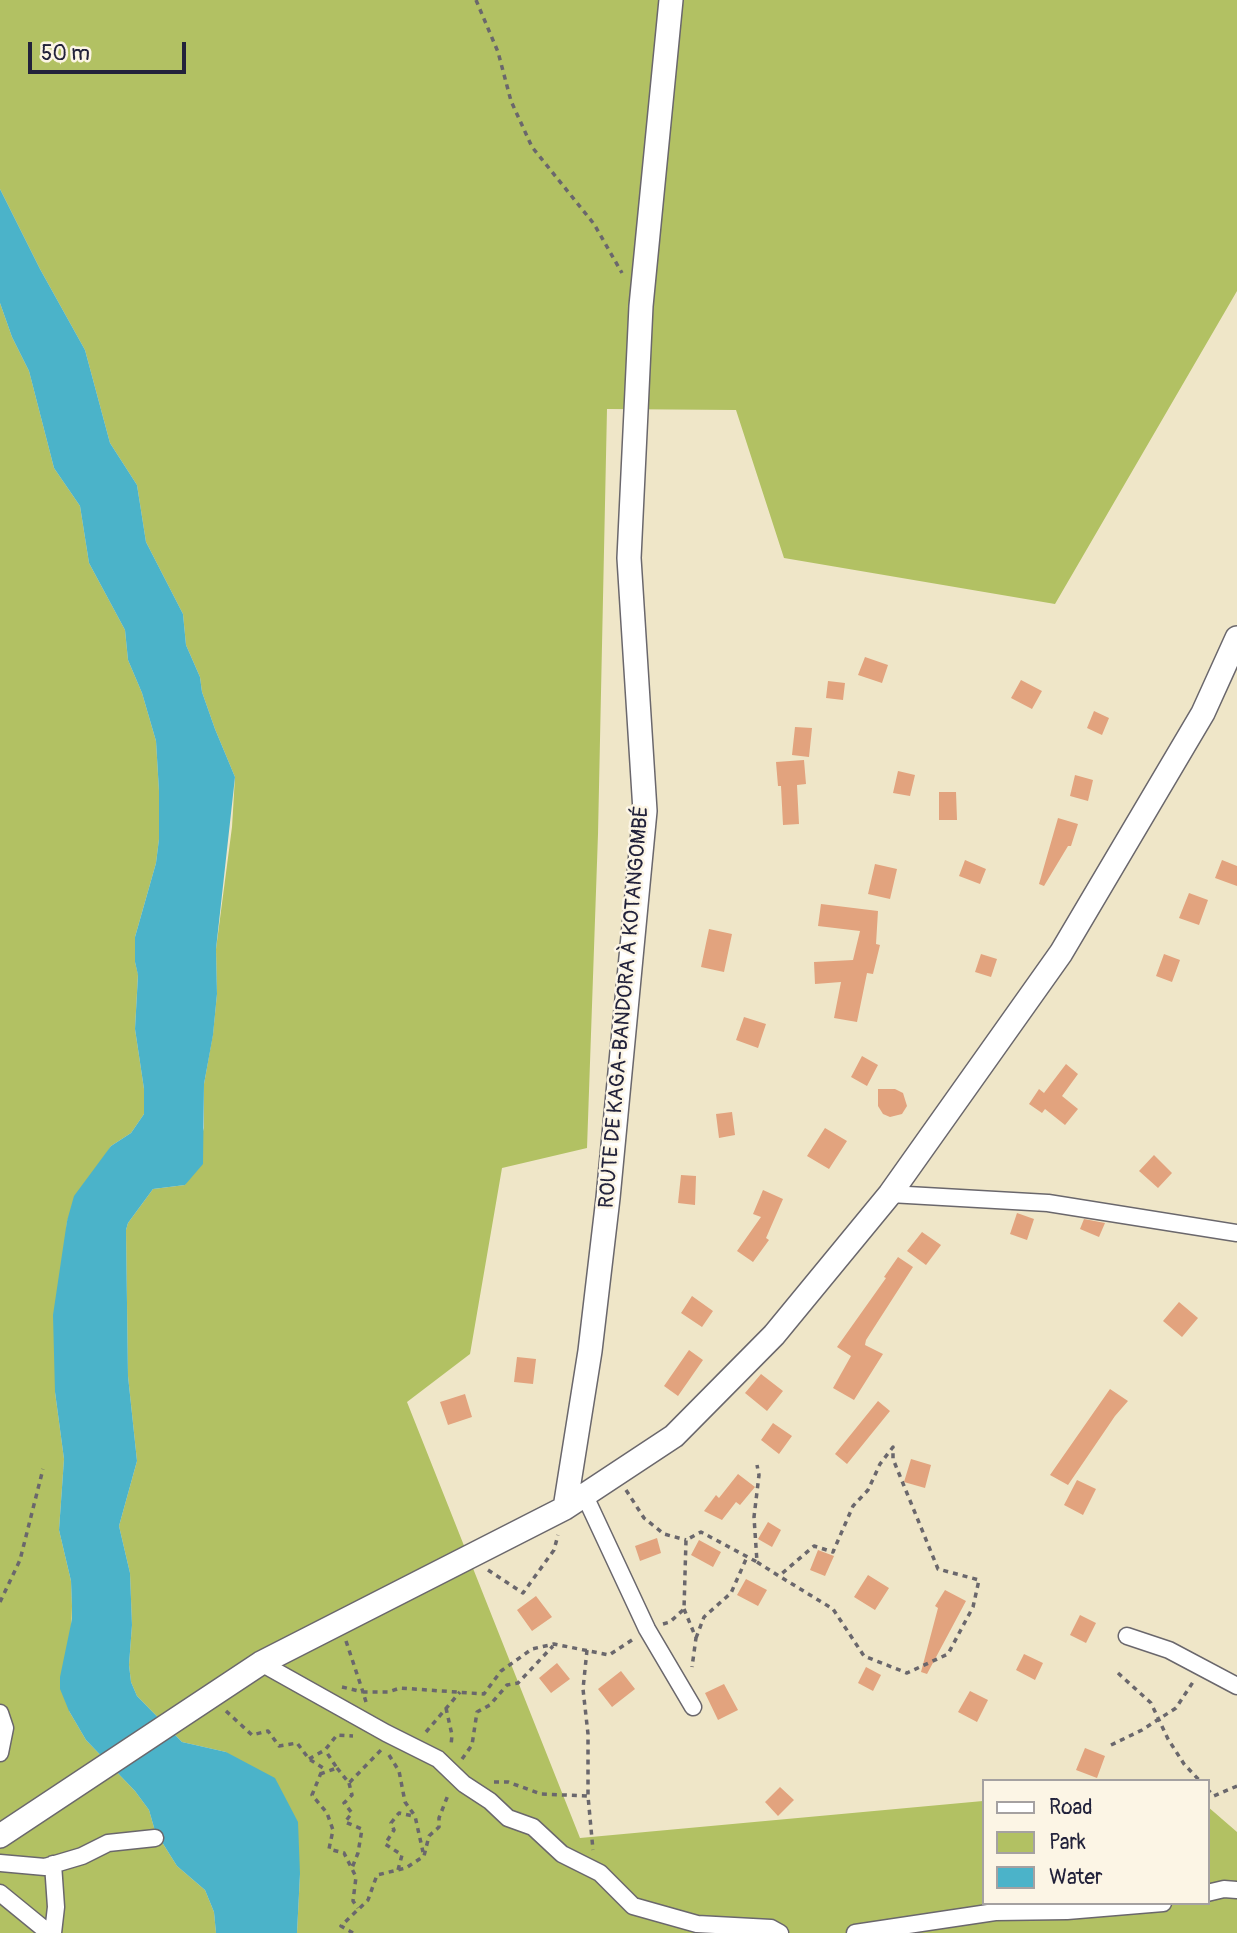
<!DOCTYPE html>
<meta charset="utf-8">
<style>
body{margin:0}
#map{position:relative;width:1237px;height:1933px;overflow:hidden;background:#efe6c8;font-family:Pangolin,sans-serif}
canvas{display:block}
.legend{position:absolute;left:982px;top:1779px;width:228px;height:126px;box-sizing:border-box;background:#fcf5e5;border:2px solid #a5a1a1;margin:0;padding:9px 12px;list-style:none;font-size:21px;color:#22223b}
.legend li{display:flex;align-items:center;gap:14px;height:35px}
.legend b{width:35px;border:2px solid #a5a1a1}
.scale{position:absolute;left:28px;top:42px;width:158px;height:32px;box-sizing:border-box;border:4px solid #22223b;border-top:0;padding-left:9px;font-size:21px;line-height:24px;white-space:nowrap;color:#22223b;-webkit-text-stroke:5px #fcf5e5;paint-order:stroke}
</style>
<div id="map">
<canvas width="1237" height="1933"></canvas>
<ul class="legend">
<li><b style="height:9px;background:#fff"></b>Road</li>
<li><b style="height:19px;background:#b2c163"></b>Park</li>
<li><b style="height:19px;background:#4bb3c9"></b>Water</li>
</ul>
<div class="scale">50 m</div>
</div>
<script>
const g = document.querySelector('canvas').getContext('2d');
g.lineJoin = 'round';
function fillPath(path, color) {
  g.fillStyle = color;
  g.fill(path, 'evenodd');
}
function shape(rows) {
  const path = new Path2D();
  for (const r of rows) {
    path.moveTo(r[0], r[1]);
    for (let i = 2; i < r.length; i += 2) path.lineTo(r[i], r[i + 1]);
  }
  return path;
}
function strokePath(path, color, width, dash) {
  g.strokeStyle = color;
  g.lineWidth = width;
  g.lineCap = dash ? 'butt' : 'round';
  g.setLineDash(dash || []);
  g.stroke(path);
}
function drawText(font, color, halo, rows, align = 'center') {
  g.font = font + ' Pangolin,sans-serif';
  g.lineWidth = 5;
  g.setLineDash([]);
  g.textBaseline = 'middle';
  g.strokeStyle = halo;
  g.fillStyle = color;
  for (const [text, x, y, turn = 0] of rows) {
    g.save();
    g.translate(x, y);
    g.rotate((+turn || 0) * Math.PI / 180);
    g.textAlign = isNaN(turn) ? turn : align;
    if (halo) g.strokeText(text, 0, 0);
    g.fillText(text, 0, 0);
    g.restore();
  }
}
fillPath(shape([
 [0,0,1237,0,1237,291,1055,604,784,558,736,410,607,409,598,834,587,1148,502,1168,470,1354,407,1402,580,1838,983,1801,983,1903,1207,1903,1207,1806,1237,1832,1237,1933,297,1933,300,1874,226,1752,182,1742,137,1696,131,1682,129,1665,132,1625,130,1573,119,1526,137,1461,128,1376,126,1230,128,1223,153,1189,185,1185,204,1128,204,1084,213,1034,217,994,216,949,232,827,235,777,215,729,202,692,200,677,186,645,183,614,146,542,137,485,110,443,85,350,40,269,0,189],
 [0,303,12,337,29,371,54,468,80,506,89,563,125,630,128,660,142,693,156,741,159,791,159,839,156,863,135,937,135,962,138,974,135,1029,144,1089,144,1114,131,1133,111,1146,67,1221,55,1392,64,1459,59,1530,71,1581,72,1606,69,1711,86,1740,135,1791,149,1810,155,1831,177,1866,205,1890,214,1912,216,1933,0,1933]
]), '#b2c163');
fillPath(shape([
 [0,189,40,269,85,350,110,443,137,485,146,542,183,614,186,645,200,677,202,692,215,729,235,777,216,949,217,994,213,1035,204,1084,203,1164,185,1185,153,1189,128,1223,126,1230,128,1376,137,1461,119,1526,130,1573,132,1625,129,1665,131,1682,137,1696,182,1742,226,1752,275,1778,298,1822,300,1874,297,1933,216,1933,214,1912,205,1890,177,1866,155,1831,149,1810,135,1791,86,1740,69,1711,60,1689,60,1677,72,1619,72,1606,71,1581,59,1530,64,1459,55,1392,53,1315,67,1221,74,1196,111,1146,131,1133,144,1114,144,1089,135,1029,138,975,135,962,135,937,156,863,159,839,159,791,156,741,142,693,128,660,125,630,89,563,80,506,54,468,29,371,12,337,0,303]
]), '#4bb3c9');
fillPath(shape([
 [865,657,888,665,882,683,858,675],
 [1021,680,1042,691,1032,709,1011,698],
 [828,681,845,683,843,700,826,698],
 [1094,711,1109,718,1102,735,1087,728],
 [795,727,812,728,809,757,792,755],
 [804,760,806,784,797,785,799,824,783,825,781,786,778,786,776,762],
 [898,771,915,775,910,796,893,793],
 [1075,775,1093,780,1088,801,1070,796],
 [939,792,956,792,957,820,939,820],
 [1058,818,1078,824,1071,846,1068,846,1044,886,1039,884],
 [965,860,986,869,980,884,959,876],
 [1222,860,1237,866,1237,886,1215,878],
 [875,864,897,869,890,899,868,894],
 [1189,893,1208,900,1199,925,1179,918],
 [821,904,878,911,876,944,880,945,873,974,867,973,857,1022,834,1018,841,982,815,984,814,962,853,960,860,931,818,926],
 [709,929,732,934,724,972,701,967],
 [981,954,997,959,991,977,975,972],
 [1164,954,1180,960,1172,982,1156,976],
 [744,1017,766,1024,758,1048,736,1040],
 [862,1056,878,1065,867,1086,851,1077],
 [1066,1064,1078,1074,1062,1096,1078,1109,1065,1125,1045,1109,1042,1113,1029,1104,1039,1089,1044,1093],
 [878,1089,895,1089,903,1093,907,1106,902,1114,890,1117,883,1114,878,1106],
 [732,1112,735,1135,719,1138,716,1114],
 [825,1128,847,1141,829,1169,807,1156],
 [1154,1155,1172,1173,1158,1188,1139,1171],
 [681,1175,696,1176,695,1205,678,1203],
 [763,1190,783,1199,766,1238,769,1240,753,1262,737,1251,761,1217,753,1214],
 [1017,1213,1034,1219,1027,1240,1010,1234],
 [1084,1219,1105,1223,1099,1237,1080,1229],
 [922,1232,941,1245,926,1265,907,1251],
 [898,1257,913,1267,866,1340,865,1345,883,1354,854,1400,833,1388,851,1356,837,1347,886,1278,884,1277],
 [692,1296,713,1311,702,1327,681,1313],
 [1179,1302,1198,1318,1182,1337,1163,1321],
 [689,1350,703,1360,678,1396,664,1386],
 [517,1357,536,1359,533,1384,514,1382],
 [761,1374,783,1391,767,1411,745,1393],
 [1110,1389,1128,1401,1115,1416,1068,1485,1050,1475],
 [465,1394,472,1417,448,1425,440,1402],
 [878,1401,890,1411,847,1464,835,1454],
 [773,1423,792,1436,779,1454,761,1440],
 [911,1459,931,1465,925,1488,904,1482],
 [738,1474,755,1487,740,1505,736,1502,722,1520,704,1511,716,1495,719,1498],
 [1077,1480,1096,1489,1083,1515,1064,1505],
 [768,1522,781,1530,772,1547,758,1539],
 [657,1538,661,1553,640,1561,635,1546],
 [699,1540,721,1552,713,1567,691,1555],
 [818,1550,834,1556,825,1576,810,1570],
 [868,1575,889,1588,875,1610,854,1597],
 [746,1579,767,1590,758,1606,737,1595],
 [945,1590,966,1601,927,1674,921,1672,938,1608,935,1606],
 [536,1596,552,1617,532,1631,517,1610],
 [1080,1615,1096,1623,1086,1643,1070,1635],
 [1024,1654,1043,1663,1035,1680,1016,1670],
 [557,1663,570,1679,551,1693,539,1678],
 [866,1667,881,1675,873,1691,858,1683],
 [621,1671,635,1689,612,1707,598,1689],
 [724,1684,738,1710,718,1720,705,1693],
 [970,1691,988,1700,977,1722,958,1712],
 [1085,1748,1105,1756,1097,1778,1076,1770],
 [780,1787,794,1800,778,1816,765,1802]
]), '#e2a37e');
const street = shape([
 [890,1194,1048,1203,1237,1233],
 [584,1494,647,1629,693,1707],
 [1127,1636,1169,1650,1237,1686],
 [261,1663,386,1733,438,1759,464,1784,490,1801,508,1818,533,1827,562,1854,600,1873,633,1906,697,1924,771,1928,780,1933],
 [0,1713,5,1728,0,1753],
 [0,1863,45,1867,82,1856,108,1843,155,1838],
 [53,1864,56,1907,53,1933],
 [0,1893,49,1933],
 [1207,1893,1224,1889,1237,1890],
 [855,1933,995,1912,1067,1911,1163,1903]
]);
const secondary = shape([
 [565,1508,590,1351,608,1198,645,811,629,558,641,306,671,0],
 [0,1836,261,1663,565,1508,674,1436,774,1335,890,1194,1061,953,1203,713,1237,638]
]);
strokePath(street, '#6a676c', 19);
strokePath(secondary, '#6a676c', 26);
strokePath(shape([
 [476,0,498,52,511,101,532,147,594,224,622,273],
 [626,1490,644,1518,664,1534,686,1540],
 [757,1562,779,1576,833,1609,864,1656,907,1673,948,1654,973,1607,979,1580,938,1569,893,1459,893,1447,880,1464,868,1490,853,1506,833,1552,814,1546,779,1576],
 [488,1570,523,1593,554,1550,558,1535],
 [0,1602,20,1560,43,1469],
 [684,1609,696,1638,692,1667],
 [663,1624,670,1622,684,1609,686,1540,701,1532,757,1562,754,1517,759,1475,757,1465],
 [696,1638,704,1617,731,1593,747,1557],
 [346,1641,363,1692],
 [587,1650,583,1689,588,1734,588,1796],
 [1118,1673,1151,1703,1168,1739,1184,1764,1200,1781],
 [342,1687,363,1692],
 [366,1702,363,1692,388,1692,400,1688,484,1694,501,1671,532,1649,554,1644,609,1655,632,1640],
 [446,1708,452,1735,451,1745],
 [226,1711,252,1735,268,1731,279,1746,297,1743,309,1759,323,1768,312,1795,327,1813,333,1830,329,1849,344,1853,356,1877,353,1901,358,1908],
 [426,1732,460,1692],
 [1111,1745,1142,1730,1176,1708,1193,1682],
 [389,1755,399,1771,405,1802,415,1816,423,1852],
 [309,1759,325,1750,337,1735,353,1736],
 [462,1759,472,1745,477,1712,490,1705,507,1685,518,1683,553,1646],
 [337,1768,349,1783,381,1750],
 [320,1774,337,1768,325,1750],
 [494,1782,508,1782,541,1794,588,1796,593,1850],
 [349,1783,352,1795,344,1803,352,1813,345,1822,362,1829,358,1853,352,1868],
 [1207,1789,1214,1796,1237,1786],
 [398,1870,402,1855,385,1844,394,1830,391,1823,399,1813,413,1816],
 [353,1933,341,1926,368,1900,377,1875,406,1868,424,1856,429,1836,439,1827,439,1818,448,1795]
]), '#6a676c', 3.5, [5, 5]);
strokePath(street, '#fff', 16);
strokePath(secondary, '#fff', 23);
drawText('21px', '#22223b', '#fcf5e5', [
 ["ROUTE DE KAGA-BANDORA À KOTANGOMBÉ",625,1007,-85]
]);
</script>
